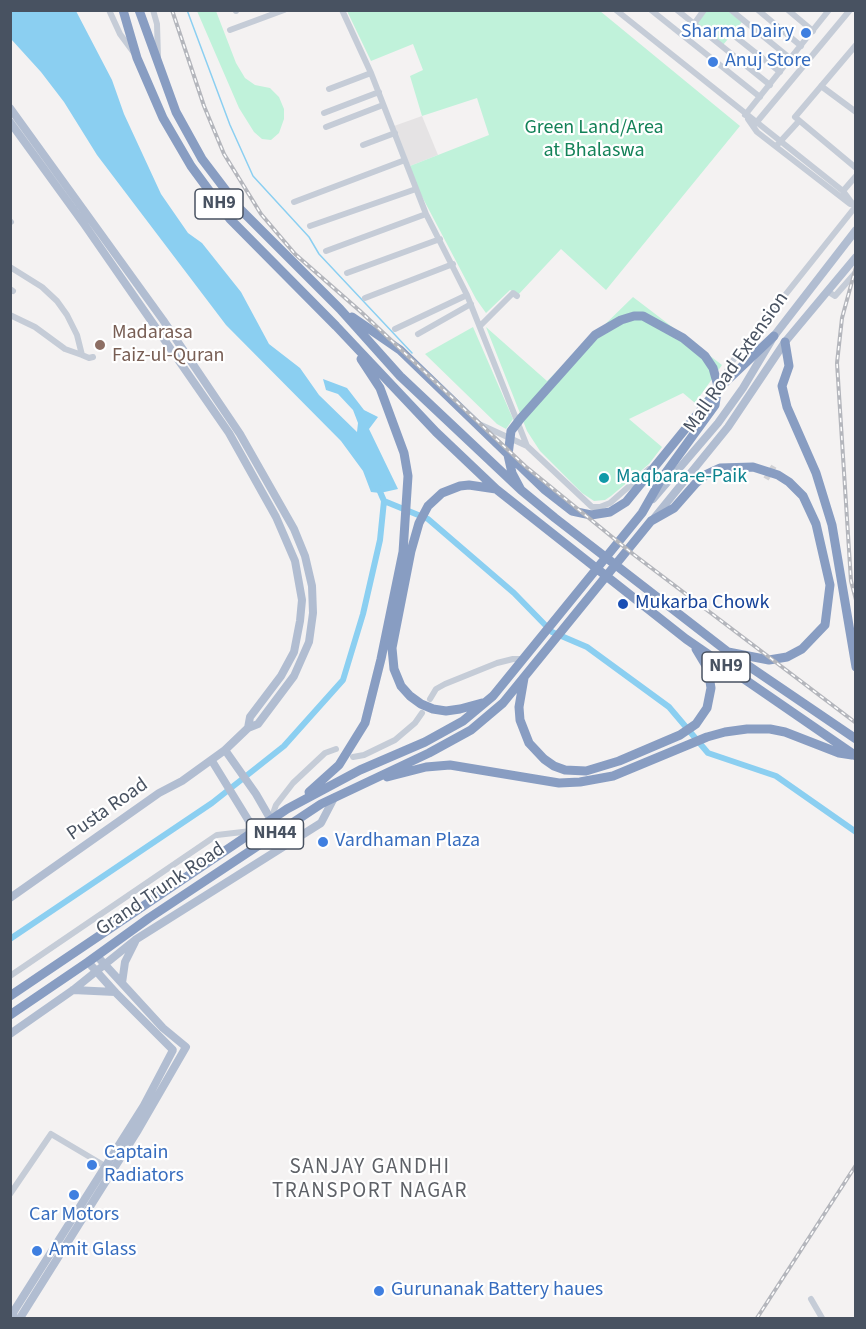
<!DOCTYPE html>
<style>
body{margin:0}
#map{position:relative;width:866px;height:1329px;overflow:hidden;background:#f4f2f2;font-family:"Source Sans 3",sans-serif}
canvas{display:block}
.frame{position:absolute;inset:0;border:12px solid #485261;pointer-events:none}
</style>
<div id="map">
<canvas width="866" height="1329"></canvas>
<div class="frame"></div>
</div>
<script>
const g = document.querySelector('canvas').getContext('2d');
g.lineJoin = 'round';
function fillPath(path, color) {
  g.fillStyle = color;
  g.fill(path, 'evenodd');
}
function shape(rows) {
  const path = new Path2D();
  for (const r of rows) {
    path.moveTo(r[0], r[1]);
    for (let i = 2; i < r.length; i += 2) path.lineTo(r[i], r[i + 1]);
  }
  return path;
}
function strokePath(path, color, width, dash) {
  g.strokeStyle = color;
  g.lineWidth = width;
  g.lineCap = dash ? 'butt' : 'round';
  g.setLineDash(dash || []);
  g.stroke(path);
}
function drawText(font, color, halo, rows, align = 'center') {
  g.font = font + ' "Source Sans 3",sans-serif';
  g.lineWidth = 4.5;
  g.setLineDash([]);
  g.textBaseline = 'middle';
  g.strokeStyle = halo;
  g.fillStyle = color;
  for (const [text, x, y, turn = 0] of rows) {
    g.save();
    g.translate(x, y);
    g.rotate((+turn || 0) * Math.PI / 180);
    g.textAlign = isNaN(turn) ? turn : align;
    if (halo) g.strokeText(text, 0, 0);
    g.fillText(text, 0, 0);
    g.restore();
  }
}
fillPath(shape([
 [422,116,438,155,410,166,394,126]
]), '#e5e3e4');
fillPath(shape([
 [707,10,728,11,742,22,723,45,697,23],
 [197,11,216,11,236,63,245,78,255,85,270,88,279,97,284,109,284,119,279,133,271,140,262,139,254,132,239,108],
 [347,11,600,11,740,126,606,290,561,249,518,295,510,290,486,313,476,299,418,189,410,166,489,135,477,98,422,116,410,76,423,70,413,44,371,61],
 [633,297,722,365,695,403,683,393,629,419,662,447,649,464,611,496,605,500,594,501,582,493,540,451,527,431,486,327,547,381],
 [473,327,513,419,506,429,497,424,425,354]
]), '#c0f2da');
fillPath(shape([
 [11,10,76,11,112,80,124,114,161,194,188,233,202,243,241,292,269,344,300,368,319,395,357,432,358,423,353,410,338,394,326,390,323,379,347,388,364,410,378,417,369,429,398,489,380,493,371,492,363,471,341,441,226,325,97,155,64,102,41,72,11,39]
]), '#8bcff1');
strokePath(shape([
 [187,10,230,125,253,176,309,237,319,254,412,353]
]), '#8bcff1', 1.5);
strokePath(shape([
 [378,487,384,501,428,519,514,593,552,632,587,647,669,707,708,753,776,776,856,832],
 [10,939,212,803,284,746,343,680,363,614,380,540,384,501]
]), '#8bcff1', 6);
strokePath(shape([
 [766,479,774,466]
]), '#d2d2d5', 6, [6, 3]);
strokePath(shape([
 [109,10,120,34,134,53],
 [153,10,157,24,158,57],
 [342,10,371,73,426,214,467,295,527,446],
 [616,10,843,191,855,207],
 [651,10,760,97],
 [677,10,770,85],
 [731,10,791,59],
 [758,10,801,46],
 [788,10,813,31],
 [236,11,236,10],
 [694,24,704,10],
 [230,30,284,10],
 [732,34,780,72],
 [856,45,795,117,856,168],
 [821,86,856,112],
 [329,89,371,73],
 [324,113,379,92],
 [745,115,829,10],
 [748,119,757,132,850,204],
 [756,123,850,10],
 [326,127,383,105],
 [778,144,799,121],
 [363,145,395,133],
 [843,191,856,176],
 [294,202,405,160],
 [10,221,11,222],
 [310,226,416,189],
 [326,251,426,214],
 [10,267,42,287,57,301,67,315,77,335,82,355,89,358,93,357],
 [347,273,440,239],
 [10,289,13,291],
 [827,291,835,296,856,272],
 [365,298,453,264],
 [10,315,35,327,65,349,82,355],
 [480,326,513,293,517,296],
 [395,329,467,295],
 [418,334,471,304],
 [720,385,731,363,856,206],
 [479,424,527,446,592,507,600,507,610,503,649,469],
 [430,699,436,689,445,684,497,663,513,659,523,659],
 [353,757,364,755,395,740,415,723,422,713],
 [271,819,276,805,293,783,325,753,336,749],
 [10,976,217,835,251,831],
 [10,1194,51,1134,105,1166,113,1168],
 [811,1299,822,1318]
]), '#c5ccd7', 6);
strokePath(shape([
 [10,108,163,320,240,434,294,529,305,556,312,586,313,613,309,642,294,676,258,724,248,728,225,750,256,794,271,820],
 [10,122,84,224,229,433,276,517,295,561,302,600,300,621,294,652,281,676,250,717,248,728],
 [653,499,718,423,743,388,774,336,856,230],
 [655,517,728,427,785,342,856,257],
 [212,761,255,831],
 [10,898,159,793,182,781,225,750],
 [122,983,125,962,135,942],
 [73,990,115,992],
 [10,1034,73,990,135,940,321,823,334,798],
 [12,1318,14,1311,143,1107,173,1050,115,992,88,962],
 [20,1318,138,1130,186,1047,163,1028,97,956]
]), '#b1bdd1', 8);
strokePath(shape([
 [123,10,137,58,163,118,191,166,230,219,336,326,436,432,496,489,686,639,856,756],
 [139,10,176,112,202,159,240,209,340,309,400,376,521,490,555,518,728,652,856,739],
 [352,317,400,350,545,490,572,511,591,515,610,512,626,502,717,390,774,336],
 [785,342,789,366,782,386,787,407,816,473,832,525,856,667],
 [524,678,519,707,520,720,529,743,544,759,554,766,565,770,586,771,619,761,680,735,696,724,707,708,711,688,708,669,696,649],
 [482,703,460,709,446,711,433,709,421,704,410,696,401,686,394,669,392,648,411,551,419,523,428,506,442,493,460,486,469,485,496,489],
 [387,777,426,767,450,765,559,783,580,782,613,776,707,737,725,732,747,729,770,729,785,732,839,753,852,755],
 [309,792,339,765,365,723,381,659,403,552,408,476,404,453,380,388,361,359],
 [10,996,287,809,360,770,425,742,463,721,493,696,642,513,662,478,715,405,718,386,713,368,705,356,683,338,643,316,634,316,621,320,595,335,521,418,511,431,508,455,512,473,521,490],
 [10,1015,88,962,149,918,321,804,429,753,471,730,503,703,651,521,674,508,696,483,707,474,720,468,753,467,778,475,789,482,803,496,816,524,830,585,825,625,802,649,787,657,769,660,728,652]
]), '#889dc2', 9);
const rail = shape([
 [172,10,204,106,224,154,261,214,295,254,360,311,525,466,633,554,856,723],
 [856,267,842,318,837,363,851,581,856,600],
 [757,1318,856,1165]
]);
strokePath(rail, '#b4b6bc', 4);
strokePath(rail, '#fff', 1.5, [4.5]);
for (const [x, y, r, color] of [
 [806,33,6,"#3f7fe0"],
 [713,62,6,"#3f7fe0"],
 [100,345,6,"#8d6e63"],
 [604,478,6,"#0f9aa8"],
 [623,604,6,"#1a4fb4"],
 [323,842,6,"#3f7fe0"],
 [92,1165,6,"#3f7fe0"],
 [74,1195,6,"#3f7fe0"],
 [37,1251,6,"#3f7fe0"],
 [379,1291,6,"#3f7fe0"]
]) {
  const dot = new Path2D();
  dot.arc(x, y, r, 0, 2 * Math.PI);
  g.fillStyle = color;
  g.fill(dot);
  strokePath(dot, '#fff', 2);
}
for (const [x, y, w] of [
 [219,204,48],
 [726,667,48],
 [275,834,57]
]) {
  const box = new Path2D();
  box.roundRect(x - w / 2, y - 15, w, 30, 4.5);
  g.fillStyle = '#fff';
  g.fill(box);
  strokePath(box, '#485261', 1.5);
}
drawText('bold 18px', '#485261', null, [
 ["NH9",219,204],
 ["NH9",726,667],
 ["NH44",275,834]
]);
drawText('20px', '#366cbe', '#fff', [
 ["Sharma Dairy",794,33,"right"],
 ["Anuj Store",725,62],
 ["Vardhaman Plaza",335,842],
 ["Captain",104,1154],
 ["Radiators",104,1177],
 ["Car Motors",74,1216,"center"],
 ["Amit Glass",49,1251],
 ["Gurunanak Battery haues",391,1291]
], 'left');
drawText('20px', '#138258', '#fff', [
 ["Green Land/Area",594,129],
 ["at Bhalaswa",594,152]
]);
drawText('20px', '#785e54', '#fff', [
 ["Madarasa",112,334],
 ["Faiz-ul-Quran",112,357]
], 'left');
drawText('20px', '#485261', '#fff', [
 ["Mall Road Extension",737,363,-55],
 ["Pusta Road",108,810,-35],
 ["Grand Trunk Road",161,890,-34]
]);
drawText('20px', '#0d838f', '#fff', [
 ["Maqbara-e-Paik",616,478]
], 'left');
drawText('20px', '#164399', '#fff', [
 ["Mukarba Chowk",635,604]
], 'left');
g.letterSpacing = '1.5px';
drawText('21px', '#5e6167', '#fff', [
 ["SANJAY GANDHI",370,1168],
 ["TRANSPORT NAGAR",370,1192]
]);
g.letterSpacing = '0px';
</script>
